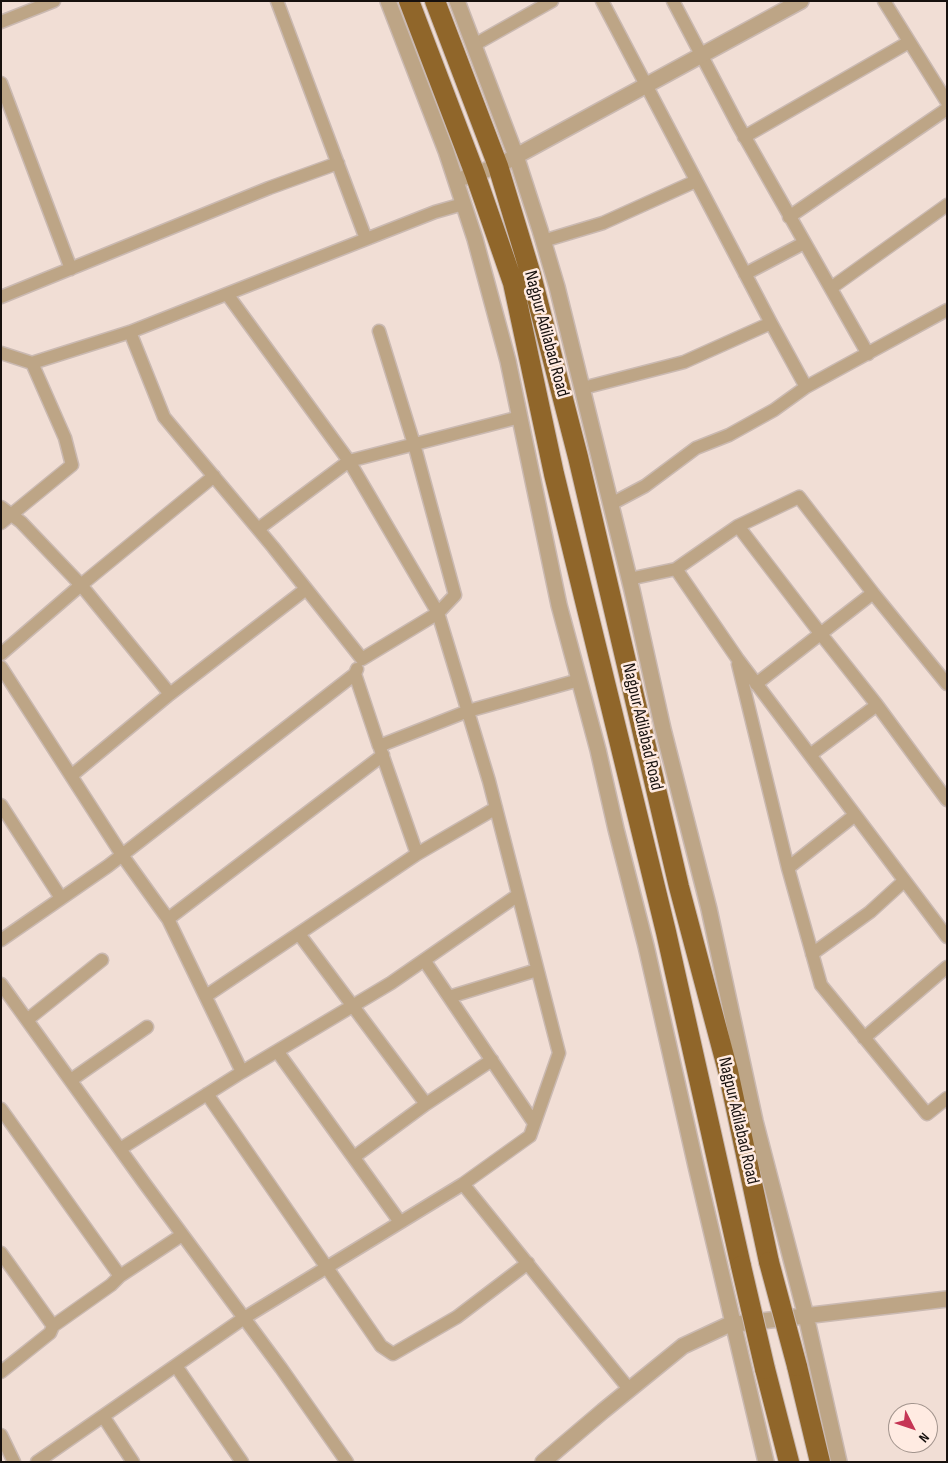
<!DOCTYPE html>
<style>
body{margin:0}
#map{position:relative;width:948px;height:1463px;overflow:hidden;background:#f1ded5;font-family:"Sofia Sans Condensed",sans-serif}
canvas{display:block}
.frame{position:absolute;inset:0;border:2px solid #17110e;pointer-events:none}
.north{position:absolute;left:888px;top:1403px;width:50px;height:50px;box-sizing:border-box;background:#ffebe2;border:1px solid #a2948d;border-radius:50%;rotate:131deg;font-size:14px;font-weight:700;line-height:20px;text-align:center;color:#17110e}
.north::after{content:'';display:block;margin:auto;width:18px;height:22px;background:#c53555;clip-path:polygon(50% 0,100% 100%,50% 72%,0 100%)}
</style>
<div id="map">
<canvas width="948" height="1463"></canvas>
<div class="frame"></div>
<div class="north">N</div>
</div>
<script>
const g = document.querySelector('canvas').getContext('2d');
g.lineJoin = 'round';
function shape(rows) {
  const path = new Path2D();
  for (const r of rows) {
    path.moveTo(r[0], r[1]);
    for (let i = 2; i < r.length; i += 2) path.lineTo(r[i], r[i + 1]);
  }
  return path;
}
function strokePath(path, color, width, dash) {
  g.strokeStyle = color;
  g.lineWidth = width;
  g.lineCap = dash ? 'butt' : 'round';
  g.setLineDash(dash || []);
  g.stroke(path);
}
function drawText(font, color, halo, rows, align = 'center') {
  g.font = font + ' "Sofia Sans Condensed",sans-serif';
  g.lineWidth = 5;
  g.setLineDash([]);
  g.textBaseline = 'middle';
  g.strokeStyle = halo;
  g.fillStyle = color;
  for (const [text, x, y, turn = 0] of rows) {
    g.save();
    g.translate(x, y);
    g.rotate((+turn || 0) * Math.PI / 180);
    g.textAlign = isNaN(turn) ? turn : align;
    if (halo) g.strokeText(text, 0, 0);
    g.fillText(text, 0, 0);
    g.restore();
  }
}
const minor = shape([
 [277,1,366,239],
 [602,1,771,323,806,387],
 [673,1,738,125,868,354],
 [884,1,947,102],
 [1,22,54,1],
 [474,45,552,1],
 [1,83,71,269],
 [744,137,909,42],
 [789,217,947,109],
 [543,241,603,223,696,181],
 [745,274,804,243],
 [831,288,947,205],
 [227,294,349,461,438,613,455,595,414,444,379,331],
 [1,297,269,188,338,163],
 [130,332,164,417,273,547,362,659,438,613,489,781,559,1053,530,1136,463,1184,629,1389],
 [1,353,32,363,130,332,435,212,463,204],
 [583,388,684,362,771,323],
 [611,504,645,486,696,448,729,435,774,410,806,387,947,310],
 [1,507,21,522,81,585,214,476],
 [1,523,72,465,65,438,32,363],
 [738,526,820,633,877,705,947,800],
 [258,529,349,461,520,417],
 [676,569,738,526,799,497,873,593],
 [629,579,676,569,737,658,947,937],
 [1,654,81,585,170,694],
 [738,664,788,868],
 [1,667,122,855,168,919,383,755],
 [357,669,355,674,379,746,468,711,579,680],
 [756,684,873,593,947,684],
 [380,748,417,854,496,808],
 [810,755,877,705],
 [71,776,170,694,306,589],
 [1,805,61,898],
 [855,815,788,868,821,985,927,1114,947,1098],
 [299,934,426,1104],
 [1,940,108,866,355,674],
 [812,954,870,912,904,881],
 [424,960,534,1123],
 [1,984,145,1184,281,1368,347,1462],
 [206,996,417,854],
 [449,997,537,970,537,971],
 [27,1020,102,960],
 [864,1038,947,967],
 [277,1051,400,1222],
 [242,1072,391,983,518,895],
 [71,1080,147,1027],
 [207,1094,381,1346,393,1354,457,1317,528,1263],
 [1,1109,120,1276],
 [120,1149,242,1072,168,919],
 [354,1157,426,1104,492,1060],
 [1,1253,53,1326],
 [176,1366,242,1462],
 [1,1372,50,1333,53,1326,111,1285,120,1276,182,1235],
 [103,1416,133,1462],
 [1,1435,14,1462],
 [37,1462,244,1318,463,1184]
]);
const tertiary = shape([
 [388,1,446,151,475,239,508,361,559,605,598,750,616,829,646,946,696,1166,766,1462],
 [457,1,516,156,540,230,557,287,632,590,663,729,709,909,755,1121,806,1316,839,1462],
 [466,177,498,166,801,1],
 [543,1462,603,1411,683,1346,728,1325,947,1299]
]);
const trunk = shape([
 [409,1,475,174,513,283,554,474,666,932,741,1266],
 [435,1,498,166,531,275,578,457,679,887,728,1071,769,1262],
 [797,1366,820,1462],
 [765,1369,789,1462]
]);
strokePath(minor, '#cab9b1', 15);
strokePath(tertiary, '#cab9b1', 18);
strokePath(trunk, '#cab9b1', 22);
strokePath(minor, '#bda586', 12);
strokePath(tertiary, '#bda586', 15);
strokePath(trunk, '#90662a', 20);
const trunkBridge = shape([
 [769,1262,797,1366],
 [741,1266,765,1369]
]);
strokePath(trunkBridge, '#cab9b1', 22, []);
strokePath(trunkBridge, '#90662a', 20);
drawText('18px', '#17110e', '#ffebe2', [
 ["Nagpur Adilabad Road",546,334,75],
 ["Nagpur Adilabad Road",642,727,77],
 ["Nagpur Adilabad Road",738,1121,77]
]);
</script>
